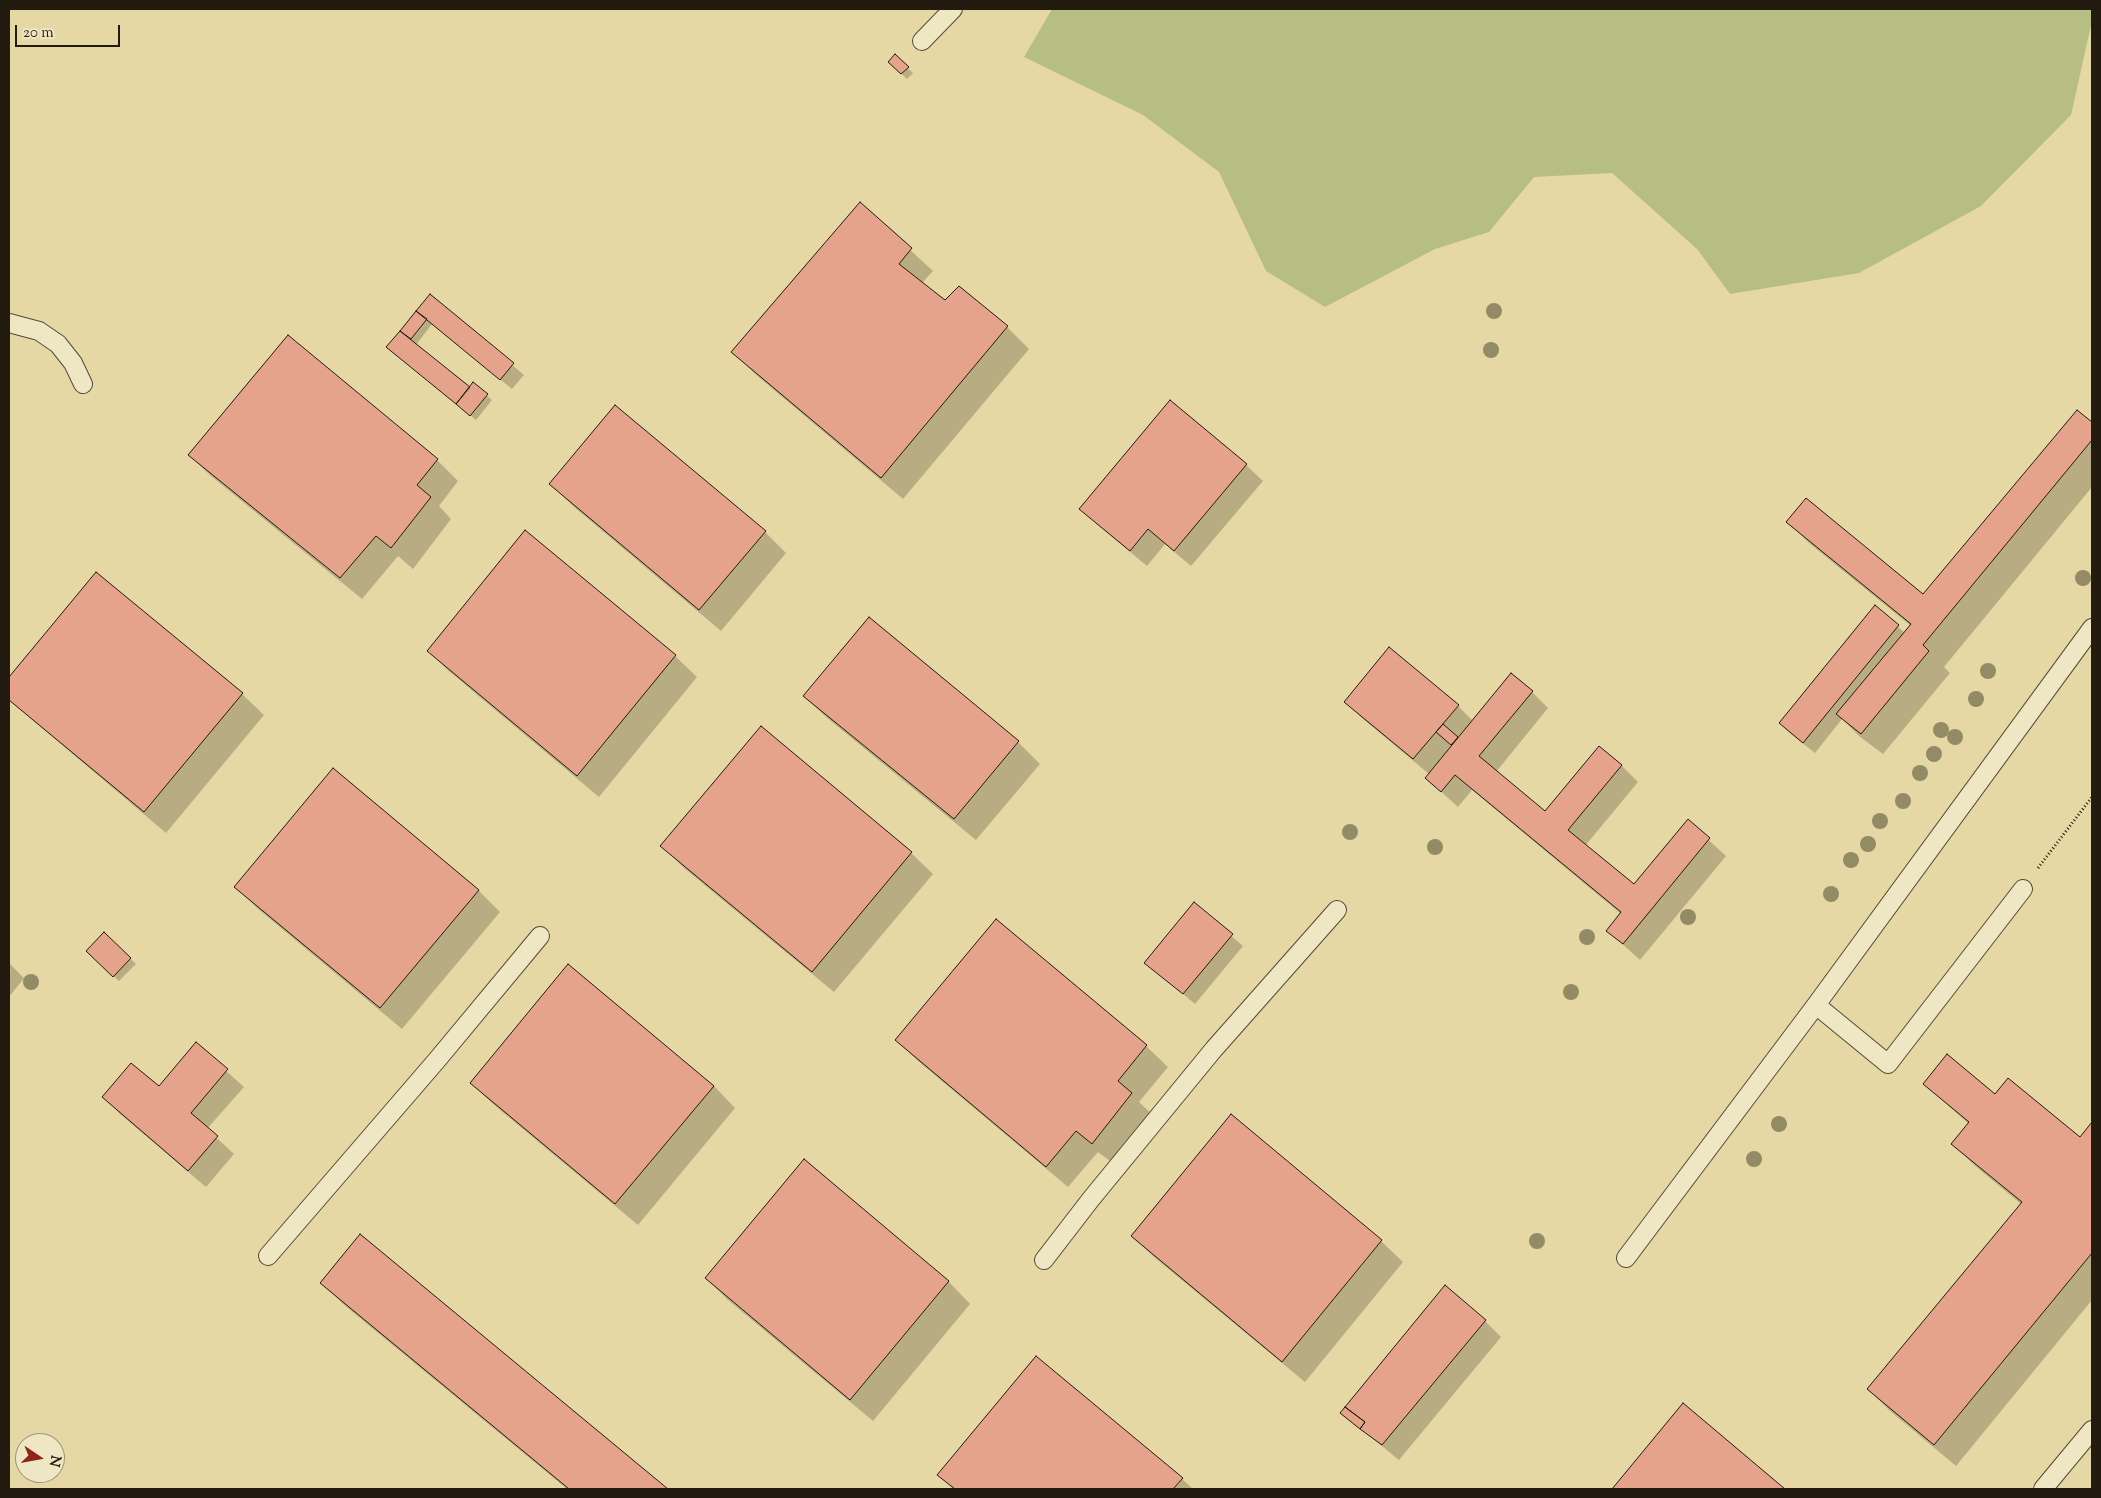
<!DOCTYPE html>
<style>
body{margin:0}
#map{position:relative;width:2101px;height:1498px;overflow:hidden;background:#e6d8a4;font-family:"Sorts Mill Goudy",serif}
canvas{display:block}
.frame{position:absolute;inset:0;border:10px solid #231a10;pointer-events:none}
.north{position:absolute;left:15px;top:1433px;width:50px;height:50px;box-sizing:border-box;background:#efe6c4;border:1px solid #9d947c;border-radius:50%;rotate:102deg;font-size:14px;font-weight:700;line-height:20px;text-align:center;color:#231a10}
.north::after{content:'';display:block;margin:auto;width:18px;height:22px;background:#8f2418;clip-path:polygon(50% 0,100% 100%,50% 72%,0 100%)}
.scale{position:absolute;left:15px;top:25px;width:105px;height:22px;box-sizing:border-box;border:2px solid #231a10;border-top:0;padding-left:6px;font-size:15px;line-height:18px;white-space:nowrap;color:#231a10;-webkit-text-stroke:4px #efe6c4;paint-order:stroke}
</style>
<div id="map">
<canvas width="2101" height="1498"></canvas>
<div class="frame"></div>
<div class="north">N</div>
<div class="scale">20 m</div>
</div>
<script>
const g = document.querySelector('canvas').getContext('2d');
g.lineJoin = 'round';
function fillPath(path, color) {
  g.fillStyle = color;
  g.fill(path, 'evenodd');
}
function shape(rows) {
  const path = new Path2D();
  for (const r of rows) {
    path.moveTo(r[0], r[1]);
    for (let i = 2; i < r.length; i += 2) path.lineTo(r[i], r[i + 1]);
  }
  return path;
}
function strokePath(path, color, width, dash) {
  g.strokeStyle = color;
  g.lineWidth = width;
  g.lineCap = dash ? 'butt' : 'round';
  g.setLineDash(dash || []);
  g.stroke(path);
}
fillPath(shape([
 [1052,9,2092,9,2092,21,2071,115,1981,206,1859,273,1730,294,1697,249,1612,173,1534,177,1489,232,1435,249,1325,307,1266,271,1219,172,1143,115,1024,57]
]), '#b7be84');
fillPath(shape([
 [895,56,913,73,907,79,889,62],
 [860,204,933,271,922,283,945,301,959,288,1007,327,1029,349,903,499,754,373,733,352],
 [430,296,524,375,512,389,432,324,416,345,470,389,473,384,492,400,476,420,388,347],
 [2077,412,2092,424,2092,487,1944,667,1950,673,1883,754,1859,736,1842,719,1815,753,1791,734,1780,723,1875,607,1905,633,1911,626,1809,543,1788,522,1923,596],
 [189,455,437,460,458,481,439,506,451,519,413,569,398,556,362,599,211,476],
 [1246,465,1263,481,1191,566,1165,544,1147,566,1098,525,1081,509],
 [551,484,765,532,786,553,721,631,573,506],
 [96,573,242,694,264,715,166,833,9,700,9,679],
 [869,618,1018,742,1040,764,976,840,826,717,804,696],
 [428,651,675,656,697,677,599,797,450,672],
 [1532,692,1548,708,1496,772,1545,812,1599,748,1622,766,1638,782,1585,846,1634,886,1688,821,1726,856,1640,960,1608,931,1621,914,1472,790,1458,807,1426,778,1429,774,1362,718,1345,701,1458,706,1473,721],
 [333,770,479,891,500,912,402,1029,257,908,236,887],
 [662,846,911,853,933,874,834,992,684,868],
 [1194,904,1243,946,1195,1004,1146,963],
 [104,934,136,964,119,981,87,951],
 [9,963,24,978,9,997],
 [896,1040,1146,1046,1168,1067,1139,1102,1153,1115,1114,1164,1098,1152,1068,1187,918,1061],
 [196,1044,244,1087,207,1129,234,1154,206,1187,120,1114,104,1097,159,1088],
 [471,1083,714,1086,735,1108,638,1225,493,1104],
 [1924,1084,1995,1096,2080,1139,2092,1124,2092,1300,1956,1466,1890,1411,1868,1389,2021,1204,1974,1165,1953,1144,1969,1124],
 [804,1161,949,1282,970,1304,873,1421,728,1300,706,1278],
 [360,1236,667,1489,567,1489,343,1304,322,1283],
 [1132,1236,1381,1241,1403,1262,1305,1382,1154,1257],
 [1485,1321,1501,1337,1399,1460,1367,1434],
 [1683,1405,1783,1489,1614,1489],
 [939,1475,1182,1479,1193,1489,953,1489]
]), '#0003');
const building = shape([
 [895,54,909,67,901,74,888,62,895,54],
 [860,202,912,248,899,264,945,300,959,286,1008,326,881,478,731,352,860,202],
 [430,294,514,363,500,380,416,311,430,294],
 [416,311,427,319,411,339,400,331,416,311],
 [400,331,470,387,456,404,386,347,400,331],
 [288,335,438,459,417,485,431,497,391,548,376,536,340,578,188,455,288,335],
 [473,382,488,394,470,416,456,404,473,382],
 [1170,400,1247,464,1174,551,1148,529,1130,551,1079,509,1170,400],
 [615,405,766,531,699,610,549,484,615,405],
 [2077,410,2092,422,2092,440,1923,645,1929,651,1861,734,1836,714,1911,624,1786,522,1806,498,1923,594,2077,410],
 [525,530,676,655,577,776,427,651,525,530],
 [96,572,243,693,144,812,9,700,9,677,96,572],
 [1875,605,1899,625,1803,743,1779,723,1875,605],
 [869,617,1019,741,954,819,803,696,869,617],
 [1389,647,1459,705,1413,759,1344,702,1389,647],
 [1511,673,1533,691,1479,756,1545,811,1599,746,1622,765,1568,830,1634,884,1688,819,1710,838,1623,944,1606,931,1621,912,1455,775,1441,792,1425,778,1511,673],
 [1443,724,1458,737,1451,745,1436,732,1443,724],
 [761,726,912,852,812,972,660,846,761,726],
 [333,768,479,890,380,1008,234,887,333,768],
 [1194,902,1233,934,1183,994,1144,963,1194,902],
 [996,919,1147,1045,1118,1081,1132,1093,1092,1144,1076,1131,1046,1167,895,1040,996,919],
 [104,932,131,958,113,977,86,951,104,932],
 [568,964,714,1086,615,1204,470,1083,568,964],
 [196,1042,228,1069,191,1113,218,1136,188,1171,102,1097,131,1063,159,1086,196,1042],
 [1947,1054,1995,1094,2008,1078,2080,1137,2092,1122,2092,1253,1934,1445,1867,1389,2022,1202,1951,1144,1969,1122,1923,1084,1947,1054],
 [1231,1114,1382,1240,1282,1362,1131,1236,1231,1114],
 [804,1159,949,1281,850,1400,705,1278,804,1159],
 [360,1234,668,1489,569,1489,320,1283,360,1234],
 [1445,1285,1486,1320,1382,1445,1360,1429,1365,1422,1345,1407,1445,1285],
 [1036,1356,1183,1478,1173,1489,955,1489,937,1475,1036,1356],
 [1683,1403,1785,1489,1612,1489,1683,1403],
 [1345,1407,1365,1422,1360,1429,1340,1413,1345,1407]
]);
fillPath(building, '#e5a38b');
strokePath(building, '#231a10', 1);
const service = shape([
 [922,41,953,9],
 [9,323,39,331,58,344,73,363,83,384],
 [1816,1005,1888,1064,2023,889],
 [268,1256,437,1060,540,936],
 [1626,1258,1816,1005,2092,628],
 [1044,1260,1091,1199,1214,1049,1337,910],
 [2043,1489,2092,1430]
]);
strokePath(service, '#544a35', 20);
strokePath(shape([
 [2038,868,2092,797]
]), '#231a10', 3, [1, 2.5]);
strokePath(service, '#efe6c4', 18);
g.fillStyle = '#938a66';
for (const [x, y] of [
 [1494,311],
 [1491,350],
 [2083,578],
 [1988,671],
 [1976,699],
 [1941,730],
 [1955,737],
 [1934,754],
 [1920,773],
 [1903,801],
 [1880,821],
 [1350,832],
 [1868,844],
 [1435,847],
 [1851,860],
 [1831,894],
 [1688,917],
 [1587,937],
 [31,982],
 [1571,992],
 [1779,1124],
 [1754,1159],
 [1537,1241]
]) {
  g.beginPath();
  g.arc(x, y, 8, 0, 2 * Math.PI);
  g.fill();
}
</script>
